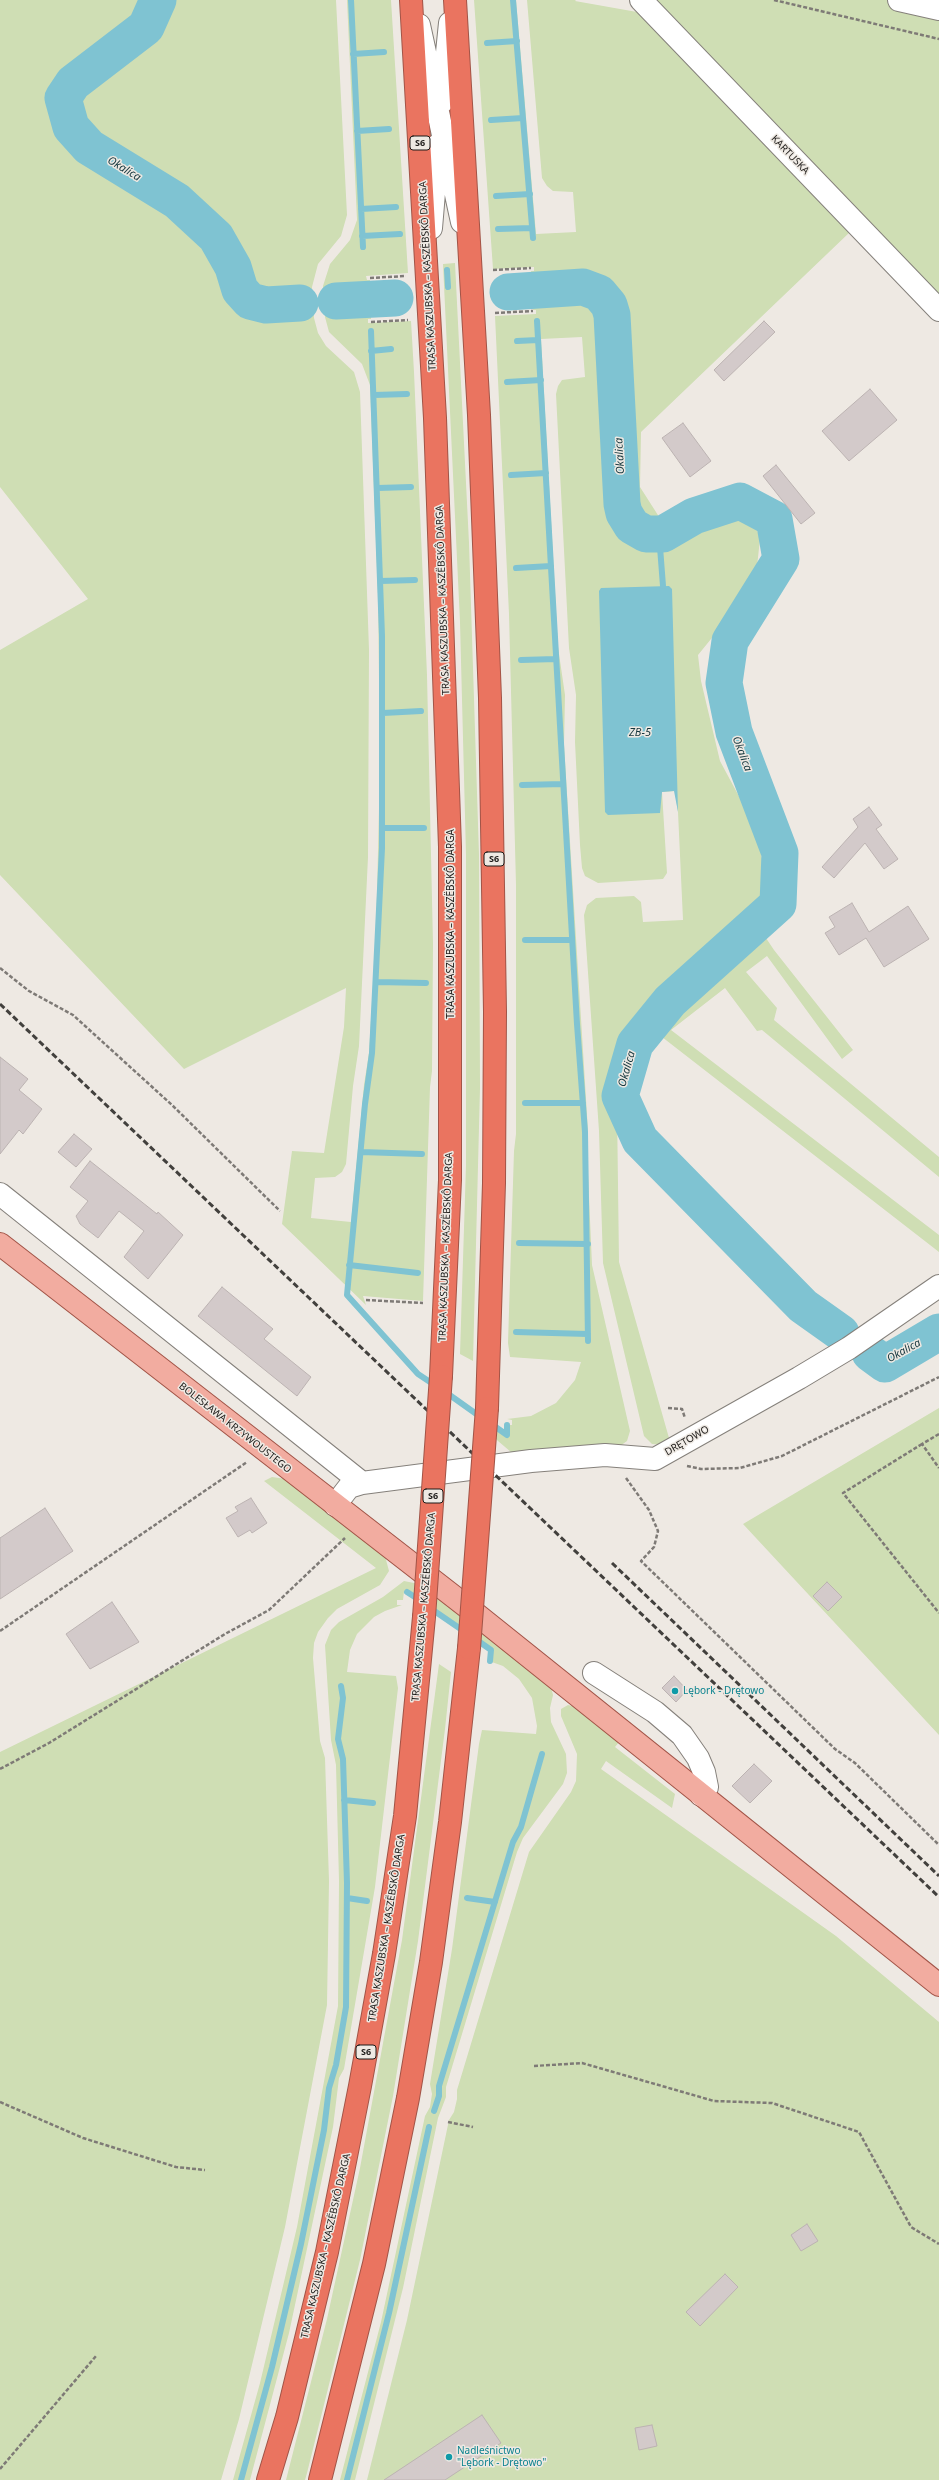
<!DOCTYPE html>
<meta charset="utf-8">
<style>
body{margin:0}
canvas{display:block;background:#eee9e3}
</style>
<canvas width="939" height="2480"></canvas>
<script>
const g = document.querySelector('canvas').getContext('2d');
g.lineJoin = 'round';
function fillPath(path, color) {
  g.fillStyle = color;
  g.fill(path, 'evenodd');
}
function shape(rows) {
  const path = new Path2D();
  for (const r of rows) {
    path.moveTo(r[0], r[1]);
    for (let i = 2; i < r.length; i += 2) path.lineTo(r[i], r[i + 1]);
  }
  return path;
}
function strokePath(path, color, width, dash) {
  g.strokeStyle = color;
  g.lineWidth = width;
  g.lineCap = dash ? 'butt' : 'round';
  g.setLineDash(dash || []);
  g.stroke(path);
}
function drawText(font, color, halo, rows, align = 'center') {
  g.font = font + ' "Noto Sans",sans-serif';
  g.lineWidth = 3;
  g.setLineDash([]);
  g.textBaseline = 'middle';
  g.strokeStyle = halo;
  g.fillStyle = color;
  for (const [text, x, y, turn = 0] of rows) {
    g.save();
    g.translate(x, y);
    g.rotate((+turn || 0) * Math.PI / 180);
    g.textAlign = isNaN(turn) ? turn : align;
    if (halo) g.strokeText(text, 0, 0);
    g.fillText(text, 0, 0);
    g.restore();
  }
}
fillPath(shape([
 [0,0,336,0,347,215,341,236,318,264,312,287,314,318,318,333,326,346,354,372,360,392,369,650,368,857,359,1046,353,1086,346,1164,342,1172,335,1177,315,1178,311,1218,351,1222,364,1085,369,1053,376,936,380,765,378,595,370,385,362,364,329,332,325,317,323,286,330,264,350,240,357,220,347,0,391,0,408,273,366,276,367,280,370,280,370,290,391,289,395,298,392,307,371,308,371,319,368,319,368,323,411,321,414,372,427,675,433,944,432,1071,430,1087,423,1301,363,1296,366,1305,282,1224,292,1151,324,1153,344,1027,346,988,184,1069,0,875,0,650,88,599,0,487],
 [474,0,516,0,536,234,576,232,573,192,553,191,547,186,542,178,527,0,576,0,575,1,637,12,642,0,939,0,939,322,850,232,641,432,640,487,663,523,676,519,679,529,706,522,752,515,760,539,755,585,698,655,701,681,720,761,756,828,768,890,754,920,774,950,853,1050,842,1059,767,956,746,972,777,1008,774,1020,939,1157,939,1177,762,1030,757,1031,725,988,671,1030,939,1235,939,1252,662,1037,651,1046,642,1033,637,1043,639,1086,617,1108,619,1262,671,1445,652,1444,644,1436,603,1263,599,1131,584,915,587,905,596,898,634,896,641,902,643,922,683,920,678,812,675,791,662,792,667,873,663,879,598,883,585,876,582,868,580,845,575,742,576,695,569,648,556,394,558,386,562,380,585,377,582,337,541,339,558,647,565,695,564,745,588,1131,587,1151,592,1265,630,1431,627,1441,620,1446,518,1458,498,1441,461,1402,506,1433,507,1425,512,1425,512,1420,507,1419,531,1416,556,1403,575,1380,581,1362,510,1357,508,1343,514,1151,516,1134,516,885,509,614,495,316,536,314,536,310,533,310,533,299,513,300,508,292,511,283,532,281,531,271,534,271,534,267,493,269],
 [455,263,469,543,479,855,480,1088,473,1361,460,1354,466,1165,466,855,460,622,443,264],
 [939,1408,939,1735,743,1524],
 [272,1477,286,1479,385,1556,389,1571,380,1585,337,1609,328,1618,318,1632,314,1643,313,1658,320,1741,325,1758,329,1881,327,2005,285,2227,239,2419,221,2480,0,2480,0,1752,376,1568,264,1481],
 [404,1581,419,1584,551,1687,553,1695,550,1708,551,1722,566,1754,567,1773,563,1784,523,1838,517,1852,446,2087,446,2097,438,2118,403,2288,355,2480,340,2480,381,2322,425,2116,430,2107,432,2094,430,2084,452,1949,479,1744,482,1730,536,1734,537,1726,532,1698,519,1679,503,1666,489,1661,490,1651,412,1595,404,1591,403,1600,397,1600,397,1605,402,1605,385,1611,374,1617,357,1634,350,1650,347,1672,396,1676,398,1688,375,1887,344,2069,339,2078,333,2127,289,2333,250,2480,233,2480,260,2383,297,2227,338,2006,339,1881,336,1765,331,1740,325,1645,331,1630,339,1622,383,1597],
 [439,1664,451,1672,445,1729,418,1941,393,2096,360,2260,307,2473,305,2480,286,2480,327,2319,360,2168,402,1940],
 [568,1705,576,1707,620,1741,615,1747,675,1794,672,1808,606,1761,601,1769,836,1936,939,2022,939,2480,367,2480,407,2320,449,2120,454,2112,457,2099,457,2090,529,1852,571,1792,576,1781,577,1754,561,1716,561,1709]
]), '#cfdeb4');
fillPath(shape([
 [669,586,672,589,678,812,674,791,662,792,660,813,608,815,605,812,599,591,601,588]
]), '#7fc3d2');
strokePath(shape([
 [351,0,363,247],
 [513,0,533,238],
 [487,43,517,41],
 [353,54,384,52],
 [491,120,523,118],
 [357,131,389,129],
 [496,196,530,194],
 [361,209,396,207],
 [498,229,532,228],
 [362,236,400,234],
 [447,270,448,287],
 [537,321,577,1024,585,1132,588,1341],
 [371,331,382,636,382,848,372,1053,365,1104,347,1295,418,1374,436,1386],
 [517,341,538,340],
 [371,351,391,349],
 [507,382,541,380],
 [374,395,407,394],
 [511,475,546,473],
 [378,488,411,487],
 [659,534,663,586],
 [516,568,551,566],
 [381,581,415,580],
 [521,660,556,659],
 [383,713,421,711],
 [522,785,563,784],
 [383,828,424,828],
 [525,940,572,940],
 [377,982,426,983],
 [525,1103,583,1103],
 [361,1152,422,1154],
 [519,1243,588,1244],
 [349,1265,418,1273],
 [516,1332,588,1334],
 [444,1391,482,1418],
 [490,1423,507,1435,507,1425],
 [407,1592,421,1601],
 [430,1608,465,1632],
 [474,1638,491,1650,490,1661],
 [344,1800,373,1803],
 [347,1898,367,1901],
 [467,1898,495,1902],
 [434,2111,439,2096,439,2086,513,1842,521,1827,542,1754],
 [241,2480,272,2367,301,2244,324,2130,329,2088,336,2065,346,2007,347,1883,343,1759,338,1739,343,1698,341,1686],
 [347,2480,389,2313,429,2127]
]), '#7fc3d2', 6);
strokePath(shape([
 [158,0,146,27,73,83,63,98,71,127,89,147,177,201,216,237,233,267,240,290,250,301,266,305,300,303],
 [508,292,583,287,599,293,609,305,612,315,622,504,624,513,632,526,646,534,663,534,694,516,740,501,774,519,781,559,730,641,724,683,734,732,780,853,778,904,670,1001,635,1044,620,1096,640,1140,803,1306,841,1333],
 [336,301,395,298],
 [870,1353,885,1364,939,1332]
]), '#7fc3d2', 37);
const building = shape([
 [764,321,775,332,724,381,714,370,764,321],
 [870,389,897,420,849,461,822,431,870,389],
 [683,423,711,461,690,477,662,438,683,423],
 [776,465,815,513,801,524,763,476,776,465],
 [869,807,882,825,876,829,898,859,884,869,865,843,834,878,822,867,858,827,853,819,869,807],
 [852,903,869,932,908,906,929,939,884,967,866,938,839,955,825,933,835,927,829,917,852,903],
 [0,1057,28,1079,19,1090,42,1109,23,1134,19,1130,0,1154,0,1057],
 [74,1134,92,1149,76,1167,58,1152,74,1134],
 [90,1161,157,1214,158,1212,183,1235,148,1279,124,1257,144,1231,119,1211,98,1238,80,1224,76,1216,88,1201,70,1187,90,1161],
 [222,1287,273,1329,264,1339,311,1377,297,1396,198,1316,222,1287],
 [251,1498,267,1523,252,1533,250,1530,238,1537,226,1518,238,1511,235,1507,251,1498],
 [45,1508,73,1551,0,1599,0,1538,45,1508],
 [827,1582,842,1597,828,1611,813,1596,827,1582],
 [112,1602,139,1642,90,1669,66,1634,112,1602],
 [674,1676,687,1690,676,1702,662,1688,674,1676],
 [754,1764,772,1781,750,1803,732,1786,754,1764],
 [807,2224,818,2241,801,2251,791,2235,807,2224],
 [725,2274,738,2287,700,2326,686,2312,725,2274],
 [482,2415,501,2443,445,2480,384,2480,482,2415],
 [652,2425,657,2446,639,2450,635,2428,652,2425]
]);
fillPath(building, '#d3caca');
strokePath(building, '#bcb3b2', 1);
const minor = shape([
 [641,0,939,310],
 [899,0,939,9],
 [419,25,462,222],
 [442,102,450,23],
 [431,228,438,145],
 [0,1194,362,1483],
 [335,1505,349,1487,362,1483,531,1461,605,1455,655,1459,799,1378,849,1348,939,1286],
 [594,1673,655,1712,682,1735,698,1758,704,1772,707,1787,701,1795]
]);
const major = shape([
 [0,1244,471,1610,939,1985]
]);
const highway = shape([
 [411,0,435,418,450,847,450,1180,441,1376],
 [455,0,479,415,490,698,495,1012,494,1183,487,1408],
 [268,2480,287,2417,327,2252,360,2086,384,1954,405,1816,424,1617],
 [320,2480,374,2264,408,2098,431,1962,450,1822,469,1648]
]);
strokePath(minor, '#85807b', 24);
strokePath(major, '#a25447', 24);
strokePath(highway, '#a25447', 24);
strokePath(shape([
 [774,0,939,39],
 [493,270,531,268],
 [370,278,406,276],
 [495,313,533,311],
 [371,322,408,320],
 [0,968,29,991,73,1015,172,1105,280,1211],
 [366,1300,423,1303],
 [668,1408,682,1409,685,1418],
 [939,1434,922,1444,939,1468],
 [922,1444,843,1493,939,1613],
 [687,1466,701,1469,740,1468,782,1456,939,1377],
 [626,1478,649,1510,658,1531,654,1547,641,1561,835,1749,855,1763,939,1845],
 [0,1631,247,1462],
 [0,1769,49,1743,225,1634,269,1610,345,1538],
 [534,2066,582,2063,714,2101,772,2103,859,2132,911,2227,939,2244],
 [0,2102,83,2138,176,2167,205,2170],
 [448,2122,473,2127],
 [0,2469,96,2356]
]), '#7e7a76', 2.5, [4, 2]);
strokePath(minor, '#fff', 22);
strokePath(major, '#f2aca0', 22);
strokePath(highway, '#ea7460', 22);
strokePath(shape([
 [0,1004,939,1897],
 [612,1563,939,1876]
]), '#42403d', 3, [6, 3]);
const highwayBridge = shape([
 [424,1617,441,1376],
 [469,1648,487,1408]
]);
strokePath(highwayBridge, '#a25447', 24, []);
strokePath(highwayBridge, '#ea7460', 22);
for (const [x, y, r, color] of [
 [675,1691,4,"#0f9aa8"],
 [449,2457,4,"#0f9aa8"]
]) {
  const dot = new Path2D();
  dot.arc(x, y, r, 0, 2 * Math.PI);
  g.fillStyle = color;
  g.fill(dot);
  strokePath(dot, '#eee9e3', 1.5);
}
for (const [x, y, w] of [
 [420,143,20],
 [494,859,20],
 [433,1496,20],
 [366,2052,20]
]) {
  const box = new Path2D();
  box.roundRect(x - w / 2, y - 7, w, 14, 3);
  g.fillStyle = '#eee9e3';
  g.fill(box);
  strokePath(box, '#1c1a18', 1);
}
drawText('bold 9px', '#1c1a18', null, [
 ["S6",420,143],
 ["S6",494,859],
 ["S6",433,1496],
 ["S6",366,2052]
]);
drawText('10px', '#1c1a18', '#eee9e3', [
 ["KARTUSKA",790,155,46],
 ["TRASA KASZUBSKA – KASZËBSKÔ DARGA",428,276,-93],
 ["TRASA KASZUBSKA – KASZËBSKÔ DARGA",443,600,-92],
 ["TRASA KASZUBSKA – KASZËBSKÔ DARGA",451,924,-90],
 ["TRASA KASZUBSKA – KASZËBSKÔ DARGA",446,1247,-88],
 ["BOLESŁAWA KRZYWOUSTEGO",235,1428,38],
 ["DRĘTOWO",687,1441,-30],
 ["TRASA KASZUBSKA – KASZËBSKÔ DARGA",424,1607,-85],
 ["TRASA KASZUBSKA – KASZËBSKÔ DARGA",387,1928,-81],
 ["TRASA KASZUBSKA – KASZËBSKÔ DARGA",326,2246,-77]
]);
drawText('10px', '#0d838f', '#eee9e3', [
 ["Lębork - Drętowo",683,1691],
 ["Nadleśnictwo",457,2451],
 ["\"Lębork - Drętowo\"",457,2463]
], 'left');
drawText('italic 11px', '#15373e', '#eee9e3', [
 ["Okalica",124,169,31],
 ["Okalica",620,456,-93],
 ["ZB-5",640,733],
 ["Okalica",742,754,69],
 ["Okalica",627,1069,-74],
 ["Okalica",904,1351,-29]
]);
</script>
